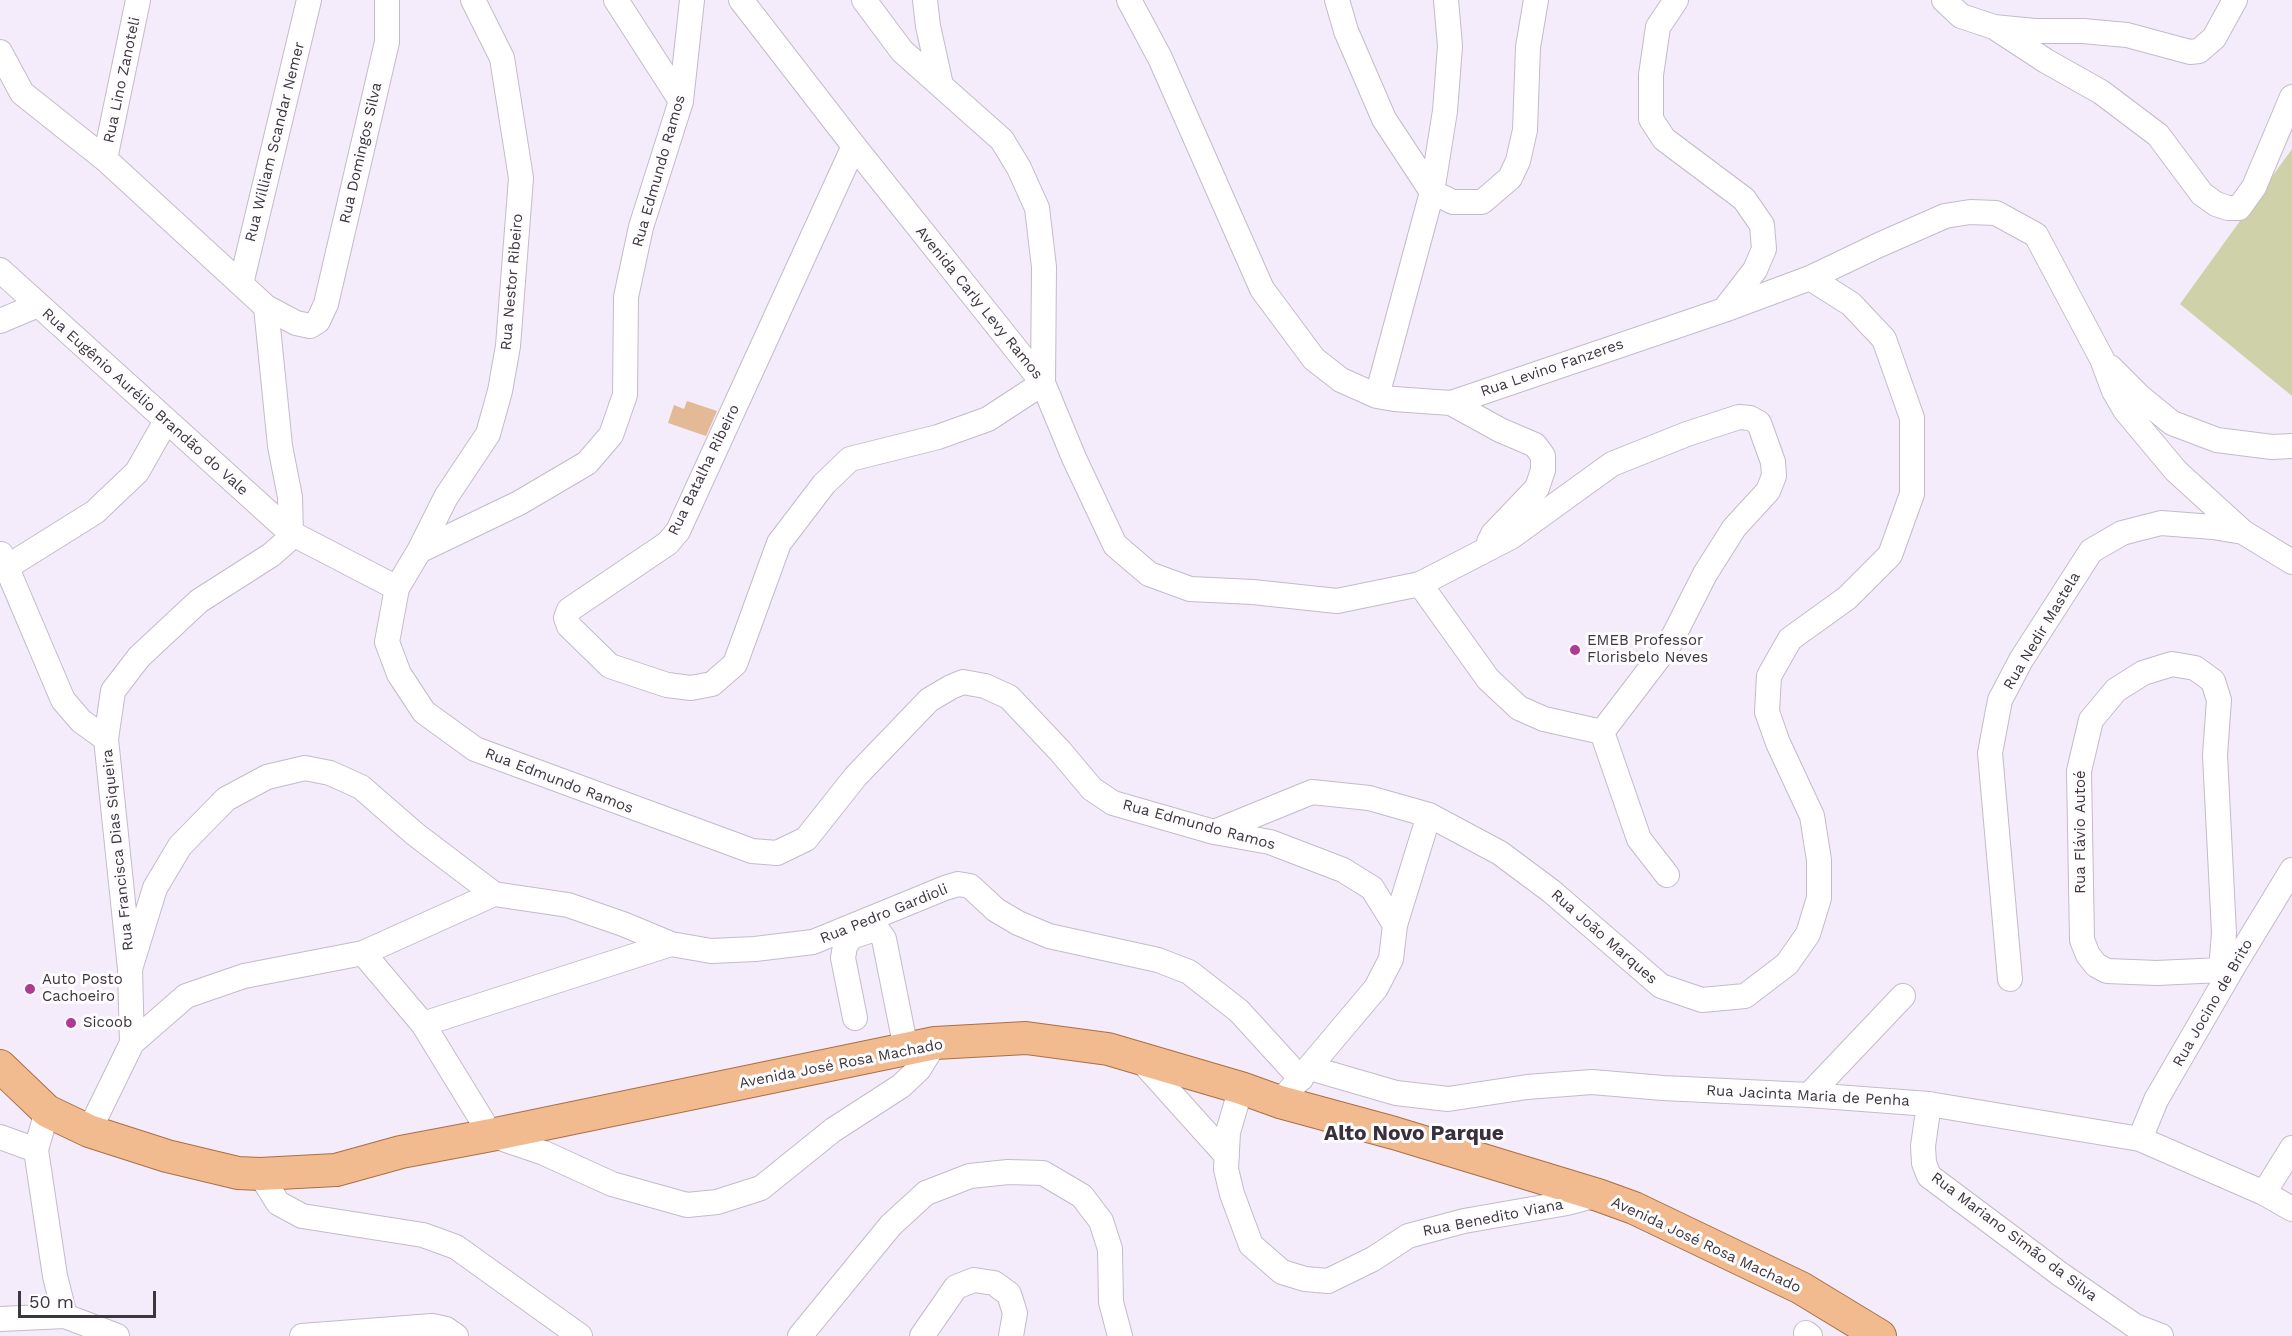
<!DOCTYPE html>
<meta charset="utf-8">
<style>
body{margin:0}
#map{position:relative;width:2292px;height:1336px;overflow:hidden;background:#f4ebfb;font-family:"Work Sans",sans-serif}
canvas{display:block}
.scale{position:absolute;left:18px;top:1291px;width:138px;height:27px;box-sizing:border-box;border:3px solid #3b373d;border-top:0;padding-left:8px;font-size:18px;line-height:21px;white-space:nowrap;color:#3b373d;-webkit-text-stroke:4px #fefcff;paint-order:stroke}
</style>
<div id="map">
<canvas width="2292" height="1336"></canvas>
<div class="scale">50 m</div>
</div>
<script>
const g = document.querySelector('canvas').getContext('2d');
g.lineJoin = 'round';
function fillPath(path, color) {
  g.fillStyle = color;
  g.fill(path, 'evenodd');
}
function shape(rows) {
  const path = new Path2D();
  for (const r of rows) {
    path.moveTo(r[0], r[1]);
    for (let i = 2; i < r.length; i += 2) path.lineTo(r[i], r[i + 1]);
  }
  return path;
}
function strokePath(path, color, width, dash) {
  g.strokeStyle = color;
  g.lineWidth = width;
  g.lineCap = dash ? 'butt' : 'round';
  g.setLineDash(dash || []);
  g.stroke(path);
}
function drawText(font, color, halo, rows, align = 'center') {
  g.font = font + ' "Work Sans",sans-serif';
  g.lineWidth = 6;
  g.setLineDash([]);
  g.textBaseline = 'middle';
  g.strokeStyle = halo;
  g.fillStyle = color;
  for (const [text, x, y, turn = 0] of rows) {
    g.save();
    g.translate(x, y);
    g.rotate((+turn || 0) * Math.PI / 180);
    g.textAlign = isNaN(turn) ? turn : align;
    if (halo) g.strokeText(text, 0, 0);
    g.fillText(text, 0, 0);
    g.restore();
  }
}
fillPath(shape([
 [2292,149,2292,396,2180,304]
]), '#cfd2a9');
fillPath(shape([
 [687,401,717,411,706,436,668,423,674,405,684,409]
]), '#e3b996');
const minor = shape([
 [616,0,681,101],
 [692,0,681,101,641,227,626,297,625,395,611,435,587,463,519,503,419,551,397,588,387,642,399,674,424,712,475,749,752,851,777,853,806,839,856,776,929,700,951,687,963,682,985,686,1009,697,1060,751,1092,789,1113,803,1214,832,1270,842,1343,870,1372,888,1395,925,1391,959,1376,988,1280,1102],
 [741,0,854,146,1043,383,1074,458,1115,545,1149,574,1190,589,1253,592,1337,601,1420,584,1511,537,1612,464,1687,434,1739,417,1750,418,1759,423,1773,462,1774,476,1768,491,1734,528,1705,574,1670,643,1602,732],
 [925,0,928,26,941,85],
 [1129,0,1160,58,1262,289,1314,359,1341,380,1377,396,1394,399,1451,403,1724,310,1810,278,1879,245,1945,216,1970,212,1996,213,2036,235,2102,359,2114,391,2125,410,2176,471,2243,532,2292,562],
 [1337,0,1346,31,1384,119,1432,192],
 [1676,0,1658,27,1651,75,1651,119,1664,139,1744,199,1762,225,1764,249,1755,270,1724,310],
 [1944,0,1961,16,1994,27,2034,31,2083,31,2127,35,2190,52,2199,51,2214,38,2235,0],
 [1994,27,2046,61,2101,92,2158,135,2202,194,2216,204,2228,208,2239,208,2254,187,2292,97],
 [0,52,22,93,105,159,266,307,296,323,310,326,318,321,326,304,387,42,387,0],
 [854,146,678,531,668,543,569,610,566,618,569,626,610,666,667,685,691,688,712,684,735,664,779,543,824,484,850,459,938,437,988,419,1043,383,1044,267,1037,208,1019,168,1002,140,902,51,864,0],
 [105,159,138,0],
 [1432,192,1453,202,1482,202,1510,178,1518,161,1525,130,1528,47,1536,0],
 [0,270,291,533,397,588],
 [241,284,309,0],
 [266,307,280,446,290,497,291,533],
 [0,321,38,305],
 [2110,367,2139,396,2172,423,2217,440,2272,447,2292,446],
 [1377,396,1432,192,1445,111,1450,46,1446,0],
 [1451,403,1500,430,1535,445,1543,456,1543,470,1537,488,1493,534,1489,542],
 [419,551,446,497,488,434,500,391,508,346,521,178,502,58,473,0],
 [1,554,63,700,81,721,106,739],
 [7,567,95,512,137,472,166,421],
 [1420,584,1488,679,1519,708,1544,719,1602,732],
 [1602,732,1639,839,1667,875],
 [1214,832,1312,792,1369,798,1429,815,1500,853,1551,891,1661,986,1702,1000,1745,996,1787,964,1808,934,1819,898,1819,860,1812,816,1778,743,1767,712,1769,676,1790,639,1847,598,1890,555,1912,494,1912,418,1884,339,1851,304,1810,278],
 [1395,925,1429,815],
 [363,953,423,1024,491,1135,544,1153,612,1184,687,1205,717,1202,761,1188,833,1130,901,1086,919,1069,935,1043],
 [130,969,155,888,180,846,226,799,267,777,305,768,330,773,361,787,415,834,494,894,568,905,623,924,671,944,711,951,755,949,813,942,945,888,958,884,970,886,996,910,1018,923,1049,936,1158,960,1189,972,1239,1011,1301,1079],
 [2221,970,2224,933,2215,755,2219,700,2213,681,2195,668,2172,664,2143,673,2116,690,2091,720,2079,771,2082,940,2088,955,2096,965,2107,971,2157,973,2221,970,2232,969],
 [2010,979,1990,753,2000,700,2021,660,2091,551,2122,533,2161,523,2213,527,2243,532],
 [855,1018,843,958,845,946,851,937,872,930,879,932,884,939,906,1049],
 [423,1024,671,944],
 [132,1043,186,996,244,976,363,953,494,894],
 [1138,1057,1227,1156],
 [1310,1068,1396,1093,1448,1099,1527,1087,1592,1082,1663,1088,1809,1095,1929,1104,2140,1139,2264,1193,2292,1209],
 [1241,1088,1228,1132,1226,1169,1232,1194,1251,1245,1282,1272,1305,1279,1328,1281,1373,1259,1408,1236,1464,1221,1567,1203,1598,1195],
 [1809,1095,1903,996],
 [1929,1104,1923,1146,1924,1163,1929,1176,2060,1274,2135,1326,2161,1336],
 [47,1111,36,1150,55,1276,65,1316,117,1336],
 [89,1131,132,1043,130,969,106,739,113,691,139,657,199,601,271,555,287,541,291,533],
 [0,1137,36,1150],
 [2140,1139,2156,1100,2236,962,2292,870],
 [260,1174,278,1203,302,1216,423,1235,456,1247,580,1336],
 [2264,1193,2292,1148],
 [0,1319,65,1316],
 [1806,1333,1810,1336],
 [302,1336,432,1326,446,1329,456,1336],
 [800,1336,891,1225,926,1193,970,1176,1008,1172,1043,1173,1082,1196,1101,1221,1110,1249,1111,1302,1120,1336],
 [922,1336,956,1287,974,1280,994,1283,1009,1294,1015,1313,1011,1336]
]);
const major = shape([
 [0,1066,47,1111,89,1131,167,1156,238,1173,260,1174,336,1170,401,1152,491,1135,935,1043,1026,1038,1108,1049,1241,1088,1280,1102,1394,1133,1598,1195,1634,1208,1801,1288,1880,1336]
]);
strokePath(minor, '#c4bbca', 26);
strokePath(major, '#ab6f42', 34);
strokePath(minor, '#fff', 24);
strokePath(major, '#f1bb8f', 32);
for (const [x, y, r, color] of [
 [1575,650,6,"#af3a92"],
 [30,989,6,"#af3a92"],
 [71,1023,6,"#af3a92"]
]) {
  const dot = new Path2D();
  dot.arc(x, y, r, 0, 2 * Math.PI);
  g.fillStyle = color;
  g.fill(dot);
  strokePath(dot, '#fefcff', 2);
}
drawText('15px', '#3b373d', '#fefcff', [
 ["Rua Lino Zanoteli",122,80,-78],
 ["Rua William Scandar Nemer",275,142,-76],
 ["Rua Domingos Silva",361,153,-77],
 ["Rua Edmundo Ramos",659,171,-74],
 ["Rua Nestor Ribeiro",512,282,-85],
 ["Avenida Carly Levy Ramos",979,303,51],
 ["Rua Levino Fanzeres",1552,368,-19],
 ["Rua Eugênio Aurélio Brandão do Vale",145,402,42],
 ["Rua Batalha Ribeiro",704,470,-64],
 ["Rua Nedir Mastela",2042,631,-59],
 ["Rua Edmundo Ramos",559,781,21],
 ["Rua Edmundo Ramos",1199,825,15],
 ["Rua Flávio Autoé",2081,832,-90],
 ["Rua Francisca Dias Siqueira",118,850,-96],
 ["Rua Pedro Gardioli",884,914,-22],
 ["Rua João Marques",1604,937,41],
 ["Rua Jocino de Brito",2213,1003,-60],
 ["Avenida José Rosa Machado",841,1064,-11],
 ["Rua Jacinta Maria de Penha",1808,1096,3],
 ["Rua Benedito Viana",1493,1218,-11],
 ["Rua Mariano Simão da Silva",2014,1237,37],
 ["Avenida José Rosa Machado",1706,1245,25]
]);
drawText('15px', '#3b373d', '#fefcff', [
 ["EMEB Professor",1587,641],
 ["Florisbelo Neves",1587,658],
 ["Auto Posto",42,980],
 ["Cachoeiro",42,997],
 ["Sicoob",83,1023]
], 'left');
drawText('bold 21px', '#38313c', '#fefcff', [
 ["Alto Novo Parque",1414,1134]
]);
</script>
